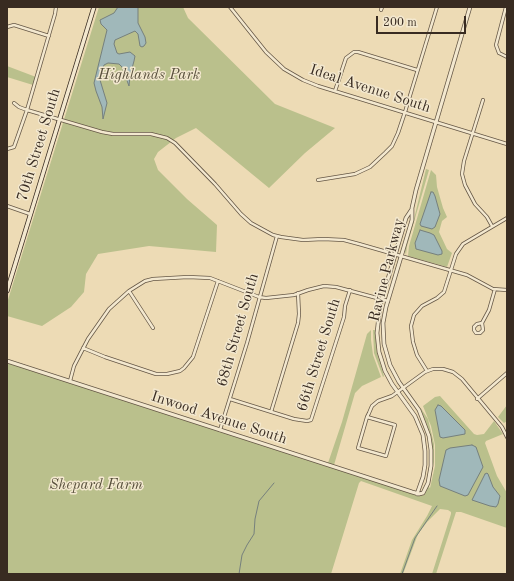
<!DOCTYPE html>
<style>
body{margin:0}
#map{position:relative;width:514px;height:581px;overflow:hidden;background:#eddbb5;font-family:"Old Standard TT",serif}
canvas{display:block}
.frame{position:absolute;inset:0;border:8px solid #382b21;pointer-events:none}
.scale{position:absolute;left:376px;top:16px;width:90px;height:18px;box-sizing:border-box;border:2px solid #382b21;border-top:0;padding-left:5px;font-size:12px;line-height:14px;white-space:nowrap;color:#382b21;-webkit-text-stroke:3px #f3e8cf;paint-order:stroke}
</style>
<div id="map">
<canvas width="514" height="581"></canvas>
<div class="frame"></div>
<div class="scale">200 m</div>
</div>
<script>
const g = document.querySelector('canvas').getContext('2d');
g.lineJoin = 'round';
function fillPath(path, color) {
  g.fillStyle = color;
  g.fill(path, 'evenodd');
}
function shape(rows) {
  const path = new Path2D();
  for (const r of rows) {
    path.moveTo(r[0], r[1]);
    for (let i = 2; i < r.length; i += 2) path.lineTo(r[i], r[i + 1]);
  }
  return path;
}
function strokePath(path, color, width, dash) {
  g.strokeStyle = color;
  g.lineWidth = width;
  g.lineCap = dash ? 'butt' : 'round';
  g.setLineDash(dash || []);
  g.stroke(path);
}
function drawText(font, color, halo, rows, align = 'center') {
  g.font = font + ' "Old Standard TT",serif';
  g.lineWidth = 3;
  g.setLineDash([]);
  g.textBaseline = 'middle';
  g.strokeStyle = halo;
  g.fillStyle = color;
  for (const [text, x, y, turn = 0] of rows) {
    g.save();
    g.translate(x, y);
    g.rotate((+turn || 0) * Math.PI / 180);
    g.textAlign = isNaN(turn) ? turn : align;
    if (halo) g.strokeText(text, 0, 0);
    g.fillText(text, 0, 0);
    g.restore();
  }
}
fillPath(shape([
 [99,7,183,7,188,18,275,104,335,128,305,153,269,188,196,128,176,138,158,152,154,159,158,170,187,199,217,225,216,252,149,246,98,254,86,274,84,292,71,307,42,326,7,316,7,303],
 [7,66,36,77,33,85,7,77],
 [426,169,429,170,407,246,406,255,405,251,413,223],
 [431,170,436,175,437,187,443,208,447,217,442,221,439,232,447,249,452,253,447,267,408,256,409,246],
 [371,330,371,340,373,355,381,377,362,386,355,393,334,465,328,463,342,422,367,334],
 [373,330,375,330,377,353,384,376,383,377,374,353],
 [7,362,419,496,424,495,427,488,431,473,433,456,431,435,420,407,428,419,434,444,434,462,429,487,430,488,435,466,435,445,431,426,423,406,435,397,440,396,474,434,477,435,484,434,494,421,503,434,486,441,485,443,497,476,507,493,507,528,461,512,456,512,436,574,432,574,451,514,451,512,448,510,440,509,427,522,418,534,403,574,400,574,412,540,427,516,432,506,361,481,359,483,331,574,7,574],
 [507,405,507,421,504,423,498,417]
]), '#bac08c');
const water = shape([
 [118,7,138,7,138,23,145,37,146,43,144,46,142,47,140,46,138,34,135,31,115,40,114,44,117,53,119,54,130,52,135,56,134,61,130,76,129,86,122,67,119,64,108,63,104,65,100,76,100,80,107,103,103,119,102,107,96,91,94,83,107,30,101,24,100,20,114,13,118,7],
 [431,192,433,192,435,196,440,214,435,227,432,229,421,226,420,224,431,192],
 [420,230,430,233,434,235,442,251,442,254,438,255,416,249,415,243,420,230],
 [438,405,441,406,465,430,465,434,443,438,440,437,435,410,438,405],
 [472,445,476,447,483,467,468,495,465,496,440,486,439,480,446,450,450,448,472,445],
 [485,474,487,473,488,474,493,487,500,496,498,504,496,507,490,506,472,500,485,474]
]);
fillPath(water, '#a0b8ba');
strokePath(water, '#76807d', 1);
strokePath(shape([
 [239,574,242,555,247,545,254,534,255,519,259,501,274,483],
 [402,574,415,538,437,506]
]), '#76807d', 1);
const minor = shape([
 [230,7,266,52,284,69,303,80,318,86,507,144],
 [506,7,496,45,499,53,507,57],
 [381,10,382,7],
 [7,27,14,25,49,36],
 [335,91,346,58,354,52,358,52,417,70],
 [483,100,464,161,462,174,465,185,475,204,487,217,492,226],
 [14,103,19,107,27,110,102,132,113,134,151,134,167,138,175,143,215,184,241,214,251,223,273,235,281,237,303,240,323,239,344,240,359,244,467,275,493,289,507,290],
 [7,149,14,147,27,110,55,14,56,7],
 [318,180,355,174,370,167,385,153,392,146,398,133,405,112,437,7],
 [7,206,30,214],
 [129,291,153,328],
 [482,323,483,330,480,333,476,333,474,330,474,327,477,324,482,323,489,310,495,289],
 [83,348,105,357,156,374,167,374,180,371,184,368,193,357,218,281],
 [427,371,417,355,413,342,411,326,414,315,422,306,437,298,444,292,456,254,463,244,507,218],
 [70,381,74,366,88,339,109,309,129,291,145,281,153,279,188,277,210,278,259,297,266,298,294,295,308,290,324,286,336,287,388,301],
 [230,399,294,419,307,421,311,420,344,317,345,306,350,290],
 [477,399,507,373],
 [271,412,298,323,299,314,298,293],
 [367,417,395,425,386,456,358,448,367,417,369,413,372,406,378,401,392,396,425,372,433,369,443,369,453,372,462,379,502,427,507,437],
 [220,430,247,343,277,236]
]);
const tertiary = shape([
 [412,209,406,218,380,306,377,333,379,352,385,371,392,384,415,416,423,435,425,451,425,465,423,477,417,494],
 [7,361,412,492,419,494,423,493,428,483,431,466,431,450,429,436,419,410,399,382,390,365,384,344,383,323,386,307,412,220,412,208,416,190,470,7]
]);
const secondary = shape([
 [7,291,94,7]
]);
strokePath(minor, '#655746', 4);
strokePath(tertiary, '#655746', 4.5);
strokePath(secondary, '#382b21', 5);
strokePath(minor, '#f3e8cf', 2.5);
strokePath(tertiary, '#f3e8cf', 3);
strokePath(secondary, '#f3e8cf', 3.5);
drawText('italic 15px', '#58503c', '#f3e8cf', [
 ["Highlands Park",149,75],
 ["Shepard Farm",96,485]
]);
drawText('15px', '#382b21', '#f3e8cf', [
 ["Ideal Avenue South",370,89,18],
 ["70th Street South",39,145,-73],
 ["Ravine Parkway",387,270,-76],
 ["68th Street South",238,330,-74],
 ["66th Street South",319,355,-73],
 ["Inwood Avenue South",219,418,18]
]);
</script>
